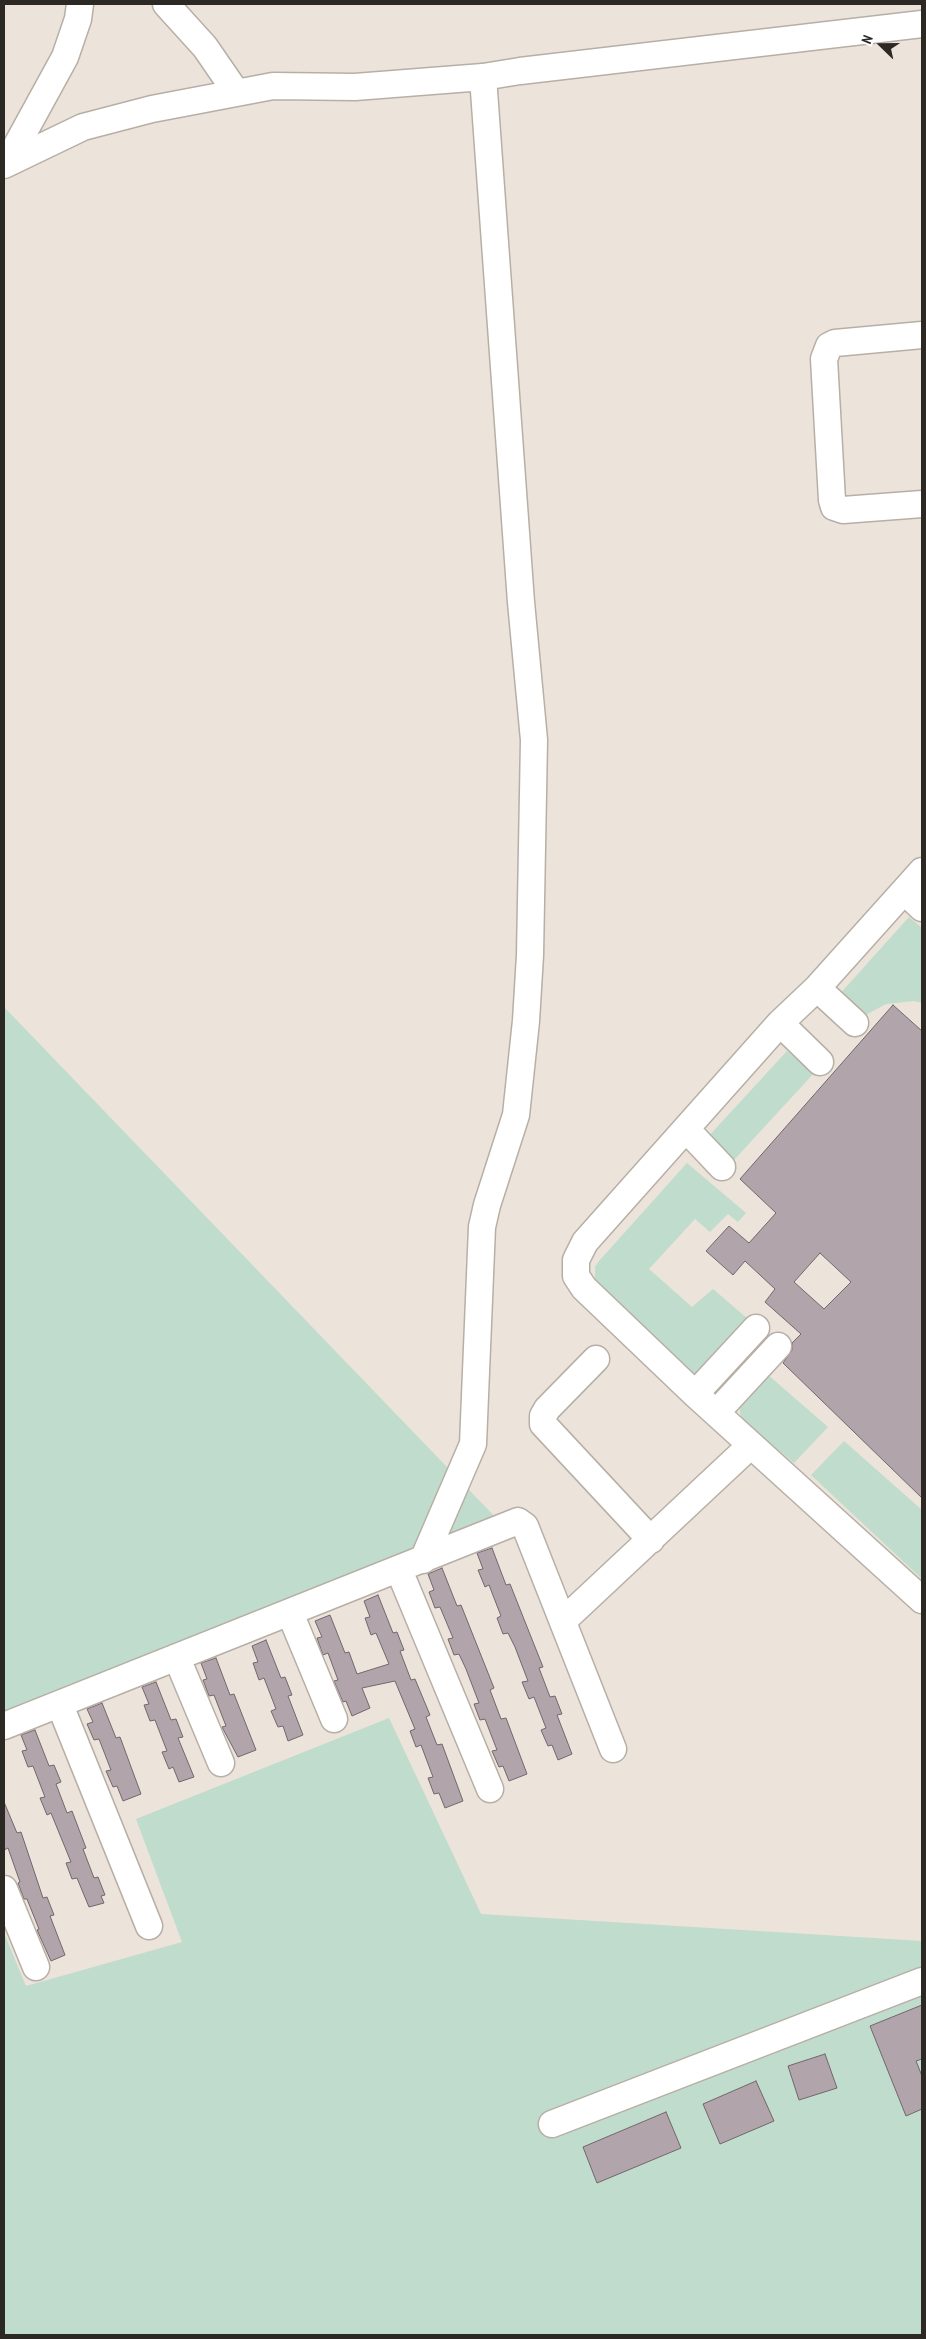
<!DOCTYPE html>
<style>
body{margin:0}
#map{position:relative;width:926px;height:2339px;overflow:hidden;background:#ece3da;font-family:"PT Sans Narrow",sans-serif}
canvas{display:block}
.frame{position:absolute;inset:0;border:5px solid #2c2925;pointer-events:none}
.north{position:absolute;left:856px;top:20px;width:50px;height:50px;-webkit-text-stroke:4px #fff;paint-order:stroke;rotate:292deg;font-size:14px;font-weight:700;line-height:20px;text-align:center;color:#2c2925}
.north::after{content:'';display:block;margin:auto;width:18px;height:22px;background:#2c2925;clip-path:polygon(50% 0,100% 100%,50% 72%,0 100%)}
</style>
<div id="map">
<canvas width="926" height="2339"></canvas>
<div class="frame"></div>
<div class="north">N</div>
</div>
<script>
const g = document.querySelector('canvas').getContext('2d');
g.lineJoin = 'round';
function fillPath(path, color) {
  g.fillStyle = color;
  g.fill(path, 'evenodd');
}
function shape(rows) {
  const path = new Path2D();
  for (const r of rows) {
    path.moveTo(r[0], r[1]);
    for (let i = 2; i < r.length; i += 2) path.lineTo(r[i], r[i + 1]);
  }
  return path;
}
function strokePath(path, color, width, dash) {
  g.strokeStyle = color;
  g.lineWidth = width;
  g.lineCap = dash ? 'butt' : 'round';
  g.setLineDash(dash || []);
  g.stroke(path);
}
fillPath(shape([
 [909,917,922,928,922,1003,914,1001,886,1004,862,1017,838,996],
 [4,1007,497,1519,4,1713],
 [787,1051,814,1073,734,1160,707,1138],
 [687,1163,746,1213,738,1222,728,1214,710,1232,695,1219,649,1269,692,1307,713,1289,748,1319,709,1367,696,1373,683,1372,595,1283,595,1267,599,1261],
 [767,1374,828,1427,794,1463,743,1421,740,1413,740,1406],
 [844,1441,922,1510,922,1579,811,1475],
 [389,1718,481,1914,922,1941,922,2335,4,2335,4,1933,26,1986,182,1942,136,1819]
]), '#bfdccc');
const building = shape([
 [893,1005,922,1031,922,1498,783,1363,792,1350,792,1343,801,1334,765,1302,775,1289,745,1261,733,1275,706,1251,729,1226,749,1243,776,1213,740,1179,893,1005],
 [820,1253,851,1282,824,1309,794,1282,820,1253],
 [492,1548,506,1585,510,1584,543,1667,539,1668,550,1697,555,1696,562,1714,557,1715,572,1754,558,1760,552,1745,548,1746,541,1730,546,1728,534,1697,529,1699,522,1682,528,1681,515,1647,508,1633,503,1634,497,1618,501,1616,489,1585,485,1587,478,1570,483,1569,477,1553,492,1548],
 [442,1568,457,1606,461,1605,494,1688,490,1690,501,1719,506,1718,527,1774,509,1781,503,1766,499,1767,492,1751,497,1750,485,1719,480,1720,474,1704,479,1703,466,1669,459,1654,454,1655,448,1639,453,1638,440,1607,435,1608,429,1592,434,1590,428,1574,442,1568],
 [378,1595,393,1633,397,1632,404,1650,400,1651,411,1680,415,1679,430,1715,426,1717,437,1745,442,1744,463,1801,445,1808,439,1793,434,1794,428,1778,433,1777,421,1745,416,1747,410,1731,415,1729,395,1681,362,1688,370,1708,352,1716,346,1701,343,1702,334,1681,338,1680,328,1653,323,1655,317,1638,322,1637,315,1621,330,1615,345,1653,349,1652,357,1674,389,1664,376,1633,371,1635,365,1618,370,1617,364,1601,378,1595],
 [266,1640,281,1678,285,1677,292,1695,288,1696,303,1735,288,1741,283,1726,278,1727,271,1711,276,1709,264,1678,259,1680,253,1663,258,1662,252,1646,266,1640],
 [216,1658,230,1695,234,1694,256,1750,238,1757,222,1727,226,1726,214,1695,209,1696,203,1680,207,1679,201,1663,216,1658],
 [156,1682,171,1720,176,1719,183,1737,178,1738,194,1777,179,1782,173,1767,169,1769,162,1752,167,1751,155,1720,150,1721,144,1705,149,1704,142,1687,156,1682],
 [102,1703,116,1738,120,1737,141,1794,123,1801,117,1786,113,1787,106,1771,111,1770,99,1739,94,1740,87,1724,93,1722,87,1709,102,1703],
 [35,1730,49,1766,54,1765,61,1782,56,1784,67,1813,72,1811,86,1848,83,1849,94,1878,98,1877,105,1895,101,1896,104,1903,89,1907,77,1878,72,1879,66,1863,71,1862,51,1813,47,1815,40,1798,45,1797,33,1766,28,1767,22,1751,27,1750,21,1735,35,1730],
 [4,1802,17,1833,21,1832,43,1898,47,1897,54,1915,50,1916,65,1955,51,1961,37,1930,39,1929,27,1899,24,1899,18,1883,20,1882,8,1848,4,1850,4,1802],
 [922,2005,922,2059,916,2061,922,2076,922,2109,906,2116,870,2026,922,2005],
 [825,2054,837,2088,799,2100,788,2066,825,2054],
 [756,2081,774,2121,720,2144,703,2104,756,2081],
 [666,2112,681,2148,597,2183,583,2147,666,2112]
]);
fillPath(building, '#b1a5ab');
strokePath(building, '#71676c', 1);
const minor = shape([
 [166,4,205,47,236,92],
 [7,163,65,57,78,19,80,4],
 [4,165,83,127,152,109,273,86,355,87,483,77,520,71,922,24],
 [922,335,835,343,829,346,824,359,832,500,834,507,843,510,922,504],
 [922,871,817,988,780,1023,585,1242,576,1260,576,1276,584,1288,695,1394,922,1600],
 [905,892,922,908],
 [817,988,855,1023],
 [780,1023,820,1062],
 [686,1129,722,1167],
 [596,1359,547,1409,543,1416,543,1424,651,1540],
 [695,1394,756,1328],
 [716,1413,778,1346],
 [423,1560,473,1444,482,1227,487,1205,516,1115,526,1021,530,955,534,740,521,602,483,77],
 [399,1570,490,1789],
 [290,1613,334,1719],
 [563,1621,751,1445],
 [177,1658,221,1763],
 [60,1705,149,1926],
 [4,1726,518,1521,525,1526,613,1749],
 [4,1889,36,1967],
 [552,2124,922,1981]
]);
strokePath(minor, '#b7afa5', 29);
strokePath(minor, '#fff', 26);
</script>
